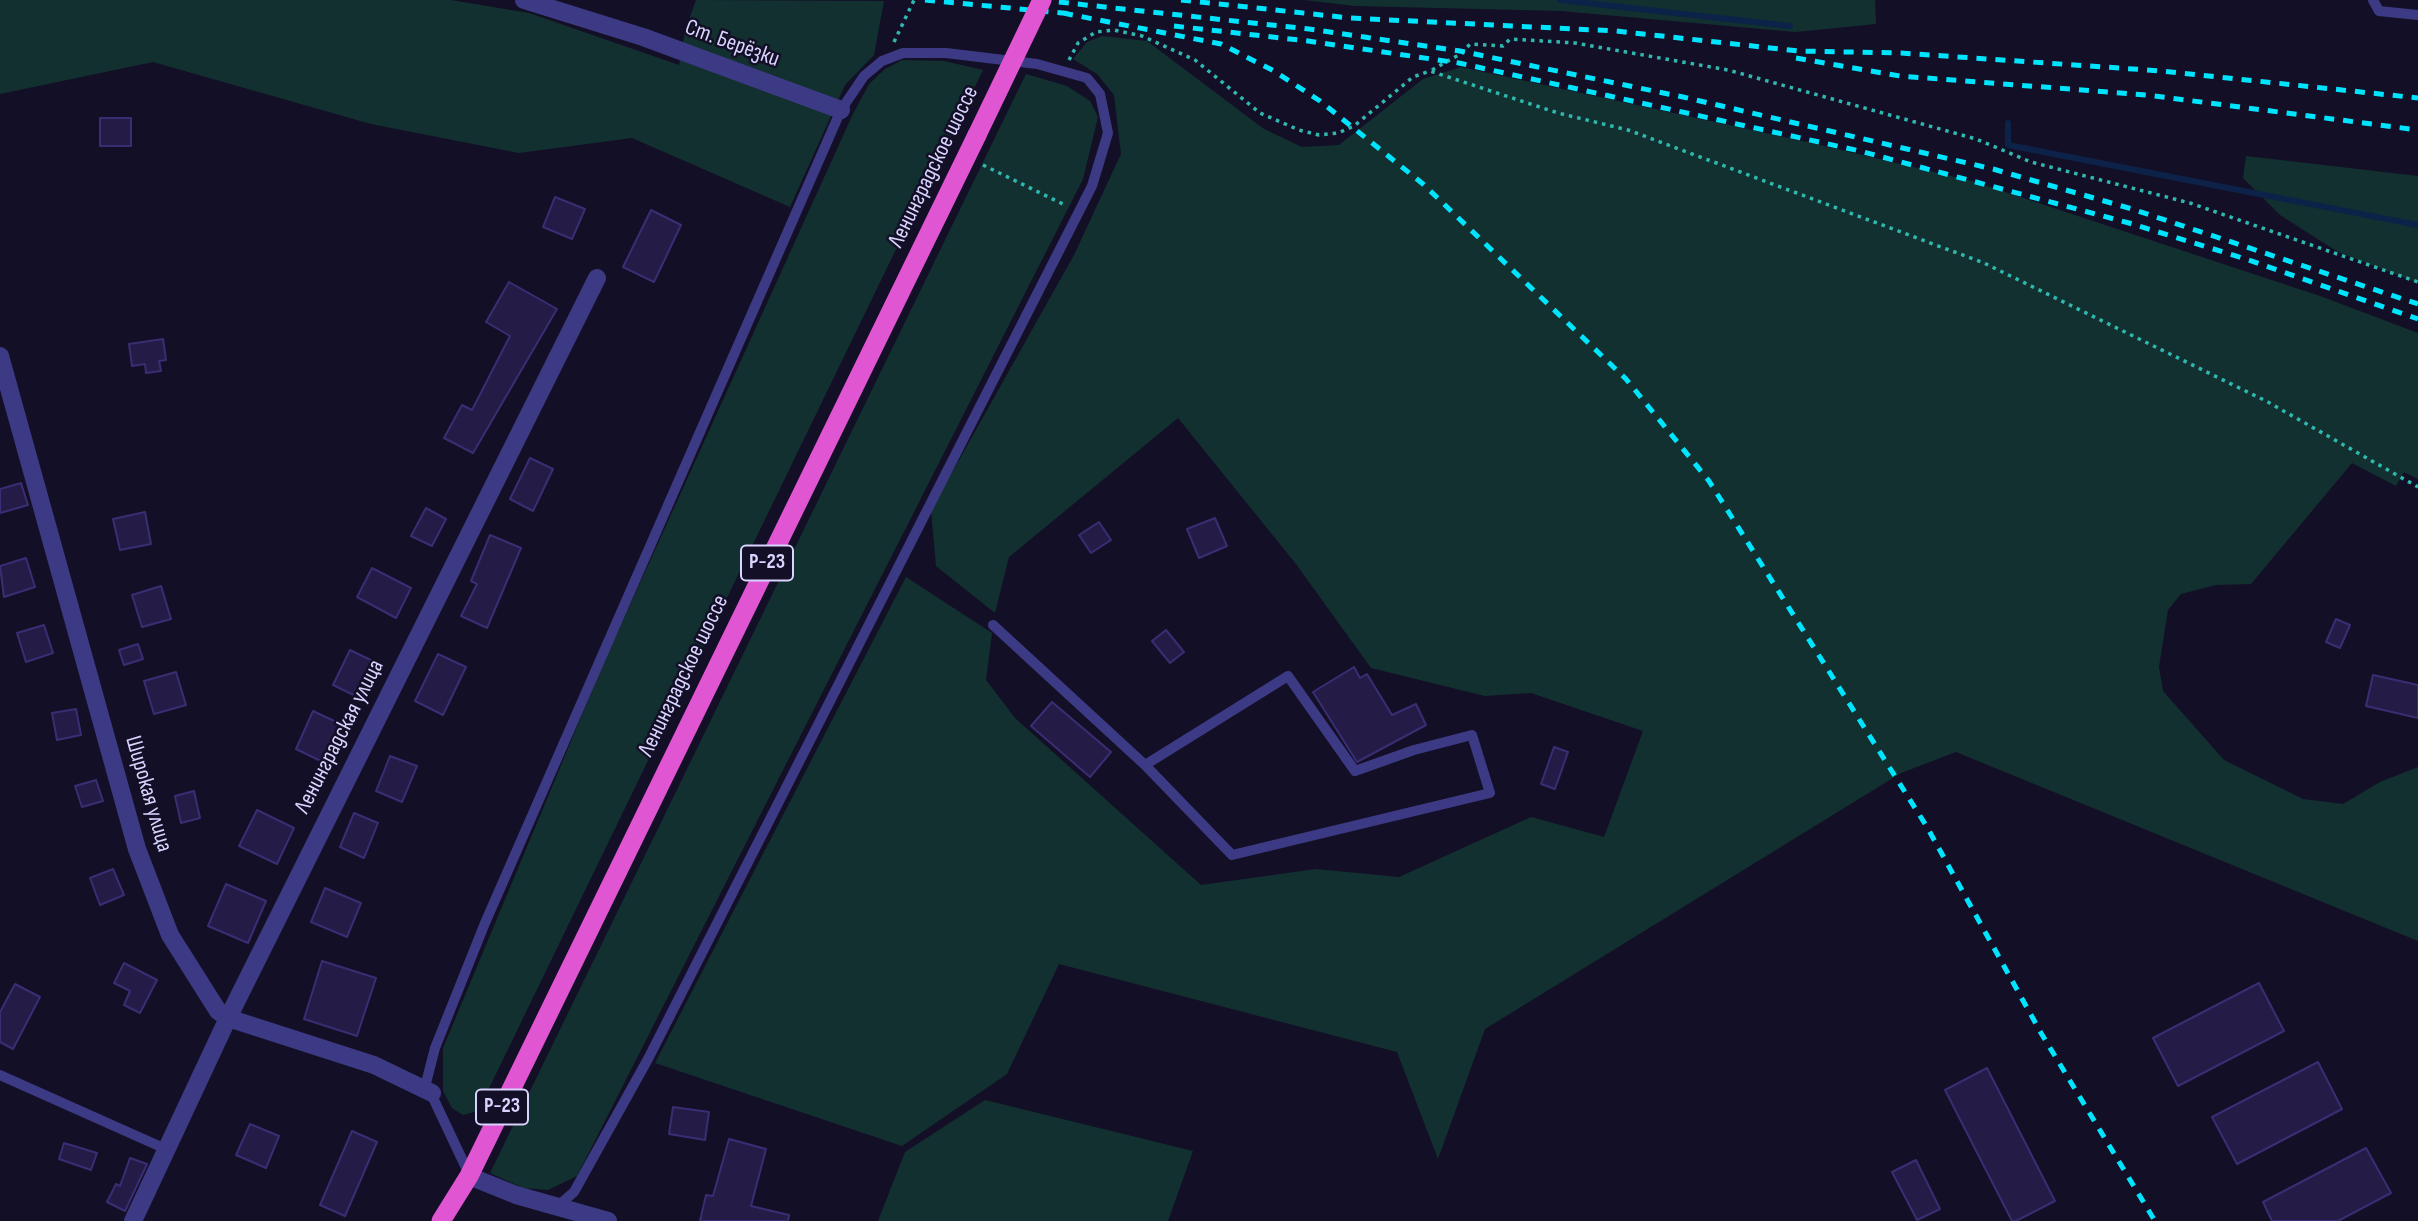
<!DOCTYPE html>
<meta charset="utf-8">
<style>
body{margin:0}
canvas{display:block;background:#130f26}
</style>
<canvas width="2418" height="1221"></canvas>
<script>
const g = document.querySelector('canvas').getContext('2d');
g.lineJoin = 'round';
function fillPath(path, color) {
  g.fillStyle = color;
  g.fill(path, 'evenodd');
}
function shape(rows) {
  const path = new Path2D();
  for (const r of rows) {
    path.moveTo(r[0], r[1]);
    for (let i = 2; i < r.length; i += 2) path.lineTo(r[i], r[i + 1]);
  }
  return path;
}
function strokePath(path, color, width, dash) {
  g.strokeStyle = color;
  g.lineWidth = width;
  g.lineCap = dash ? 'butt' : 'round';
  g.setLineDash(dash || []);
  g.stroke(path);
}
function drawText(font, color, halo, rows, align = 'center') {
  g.font = font + ' "Sofia Sans Condensed",sans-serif';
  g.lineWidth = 5;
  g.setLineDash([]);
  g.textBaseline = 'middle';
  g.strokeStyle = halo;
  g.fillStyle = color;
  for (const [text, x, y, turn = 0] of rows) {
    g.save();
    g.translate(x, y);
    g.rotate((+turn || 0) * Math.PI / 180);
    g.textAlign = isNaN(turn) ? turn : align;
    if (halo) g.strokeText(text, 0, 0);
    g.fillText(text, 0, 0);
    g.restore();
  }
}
fillPath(shape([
 [0,0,451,0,529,13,679,65,685,31,696,0,884,1,874,55,845,85,790,207,632,138,519,153,371,124,153,62,0,94],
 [1304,0,1875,0,1876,24,1795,32,1561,11,1355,6],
 [1102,36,1147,41,1264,129,1302,147,1339,145,1423,79,1461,67,1812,143,1972,181,2320,296,2418,333,2418,479,2404,472,2396,486,2352,463,2251,584,2216,585,2181,594,2168,610,2159,667,2163,691,2224,760,2303,799,2343,804,2380,782,2418,767,2418,941,1956,752,1901,773,1485,1029,1438,1159,1397,1052,1059,964,1007,1074,902,1146,655,1063,906,577,992,633,986,680,1015,718,1201,885,1316,869,1399,877,1531,817,1604,837,1643,731,1531,693,1485,696,1371,668,1296,564,1178,418,1009,557,995,613,936,566,931,510,1074,255,1121,154,1114,95,1097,74,1073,59,1087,42],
 [902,60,944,61,983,70,478,1111,463,1115,452,1108,443,1091,443,1048,605,660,852,116,869,84,885,69],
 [1026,74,1067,86,1090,101,1098,117,1083,179,577,1176,548,1190,523,1188,490,1173],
 [2246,156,2418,176,2418,283,2338,252,2280,215,2243,178],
 [985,1100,1193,1151,1168,1221,878,1221,905,1152]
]), '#12302f');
strokePath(shape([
 [1560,0,1790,26],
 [2008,123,2008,145,2418,225]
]), '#0c2248', 6);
const building = shape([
 [100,118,131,118,131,146,100,146,100,118],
 [555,197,585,209,572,239,543,227,555,197],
 [651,210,681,225,654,282,623,267,651,210],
 [509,282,557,309,473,453,444,438,462,405,472,410,510,336,486,322,509,282],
 [163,339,166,360,159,361,161,371,146,373,145,364,132,366,129,344,163,339],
 [530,458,553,469,533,511,510,499,530,458],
 [21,483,28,505,0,513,0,489,21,483],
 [426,508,446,519,432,546,411,536,426,508],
 [145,512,151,544,120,550,113,519,145,512],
 [1215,518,1227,546,1199,558,1187,529,1215,518],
 [1099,522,1111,540,1091,553,1079,535,1099,522],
 [490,535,521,548,487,628,461,616,477,584,471,581,490,535],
 [26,558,35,587,4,597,0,566,26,558],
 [372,568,411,588,396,618,357,597,372,568],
 [161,586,171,619,142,627,132,595,161,586],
 [2336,619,2350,625,2340,648,2326,642,2336,619],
 [44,625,53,653,26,662,17,633,44,625],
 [1166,630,1184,652,1170,663,1152,641,1166,630],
 [138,644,143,659,124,665,119,650,138,644],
 [350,650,379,664,362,699,333,685,350,650],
 [438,654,466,667,443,715,415,701,438,654],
 [1354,667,1360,678,1367,674,1392,715,1416,704,1426,725,1357,762,1313,692,1354,667],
 [176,672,186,705,154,714,144,681,176,672],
 [2373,675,2418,685,2418,718,2366,706,2373,675],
 [1052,702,1111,752,1090,777,1031,726,1052,702],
 [76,709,81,735,57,740,52,713,76,709],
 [313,711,347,727,329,765,296,749,313,711],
 [1554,747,1568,752,1555,789,1541,784,1554,747],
 [390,756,417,766,402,802,376,791,390,756],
 [96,780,103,801,82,807,75,786,96,780],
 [194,791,200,818,181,823,175,796,194,791],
 [257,810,294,828,277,864,239,846,257,810],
 [354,813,378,823,364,858,340,847,354,813],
 [113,869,124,895,100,905,90,878,113,869],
 [226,884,266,901,248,943,208,926,226,884],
 [325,888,361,903,347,937,311,922,325,888],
 [322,961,376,978,357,1036,304,1019,322,961],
 [124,963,157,980,140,1013,124,1005,130,991,114,983,124,963],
 [2259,983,2284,1031,2178,1086,2153,1038,2259,983],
 [15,984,40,997,13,1049,0,1042,0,1012,15,984],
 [2318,1062,2342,1109,2237,1164,2212,1117,2318,1062],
 [1987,1068,2055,1201,2016,1221,2012,1221,1945,1090,1987,1068],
 [673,1107,709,1112,705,1140,669,1134,673,1107],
 [250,1124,279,1136,266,1168,236,1155,250,1124],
 [352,1131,377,1142,345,1216,320,1205,352,1131],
 [729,1139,766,1149,751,1206,789,1215,788,1221,700,1221,706,1195,713,1196,729,1139],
 [64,1143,97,1153,91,1170,59,1159,64,1143],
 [2366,1148,2391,1193,2338,1221,2272,1221,2263,1202,2366,1148],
 [130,1158,147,1164,125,1211,107,1202,116,1184,120,1186,130,1158],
 [1916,1160,1940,1209,1917,1220,1892,1172,1916,1160]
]);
fillPath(building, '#241b47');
strokePath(building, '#3b2d73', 2);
strokePath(shape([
 [894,42,914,0],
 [1069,60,1078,43,1096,32,1114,30,1142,36,1195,60,1260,113,1299,130,1319,135,1338,133,1354,126,1413,77,1430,71,1558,113,1628,130,1984,263,2266,401,2418,487],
 [1432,70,1462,53,1470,44,1503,46,1510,39,1575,43,1728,70,1976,139,2031,162,2190,203,2418,282],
 [983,165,1067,206]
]), '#2fb8b0', 3.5, [3.5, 5]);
strokePath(shape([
 [2373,0,2379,11,2418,15],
 [993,625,1145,765,1232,855,1490,793,1472,735,1414,750,1355,771,1288,676,1145,765],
 [0,1075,168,1150],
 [469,1174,426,1083,435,1048,485,923,841,110,864,76,882,61,903,53,946,53,1037,64,1087,78,1100,94,1108,133,1092,186,648,1059,574,1192,559,1205]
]), '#3d3a85', 10);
strokePath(shape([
 [524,0,643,37,841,110],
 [0,356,137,849,170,935,218,1011,228,1018,374,1065,432,1093],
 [469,1176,516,1195,608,1221],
 [133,1221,228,1018,597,278]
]), '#3d3a85', 18);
strokePath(shape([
 [441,1221,469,1176,977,135]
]), '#e055d1', 19);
strokePath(shape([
 [925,0,1073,14],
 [1040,0,1309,29,1460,51,1683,97,1993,169,2132,209,2418,304],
 [1181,0,1350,18,1616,31,1798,51,1901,53,2162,71,2418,98],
 [1063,13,1221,44,1274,71,1320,101,1423,184,1626,379,1709,481,1927,827,2041,1033,2155,1221],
 [1174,26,1308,41,1459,63,1860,151,2129,223,2246,259,2418,319],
 [1796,58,1900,76,2147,95,2418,130]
]), '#00e5ff', 5, [10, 9]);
strokePath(shape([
 [977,135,1042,0]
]), '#e055d1', 19);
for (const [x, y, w] of [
 [767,563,52],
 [502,1107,52]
]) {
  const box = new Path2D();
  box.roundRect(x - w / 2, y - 17.5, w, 35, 5);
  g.fillStyle = '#130f26';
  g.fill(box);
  strokePath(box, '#d9d4ff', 2);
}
drawText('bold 21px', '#d9d4ff', null, [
 ["Р-23",767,563],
 ["Р-23",502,1107]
]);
drawText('23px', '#d9d4ff', '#130f26', [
 ["Ст. Берёзки",732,44,20],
 ["Ленинградское шоссе",934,167,-64],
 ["Ленинградское шоссе",684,676,-64],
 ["Ленинградская улица",340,737,-63],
 ["Широкая улица",148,794,74]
]);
</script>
